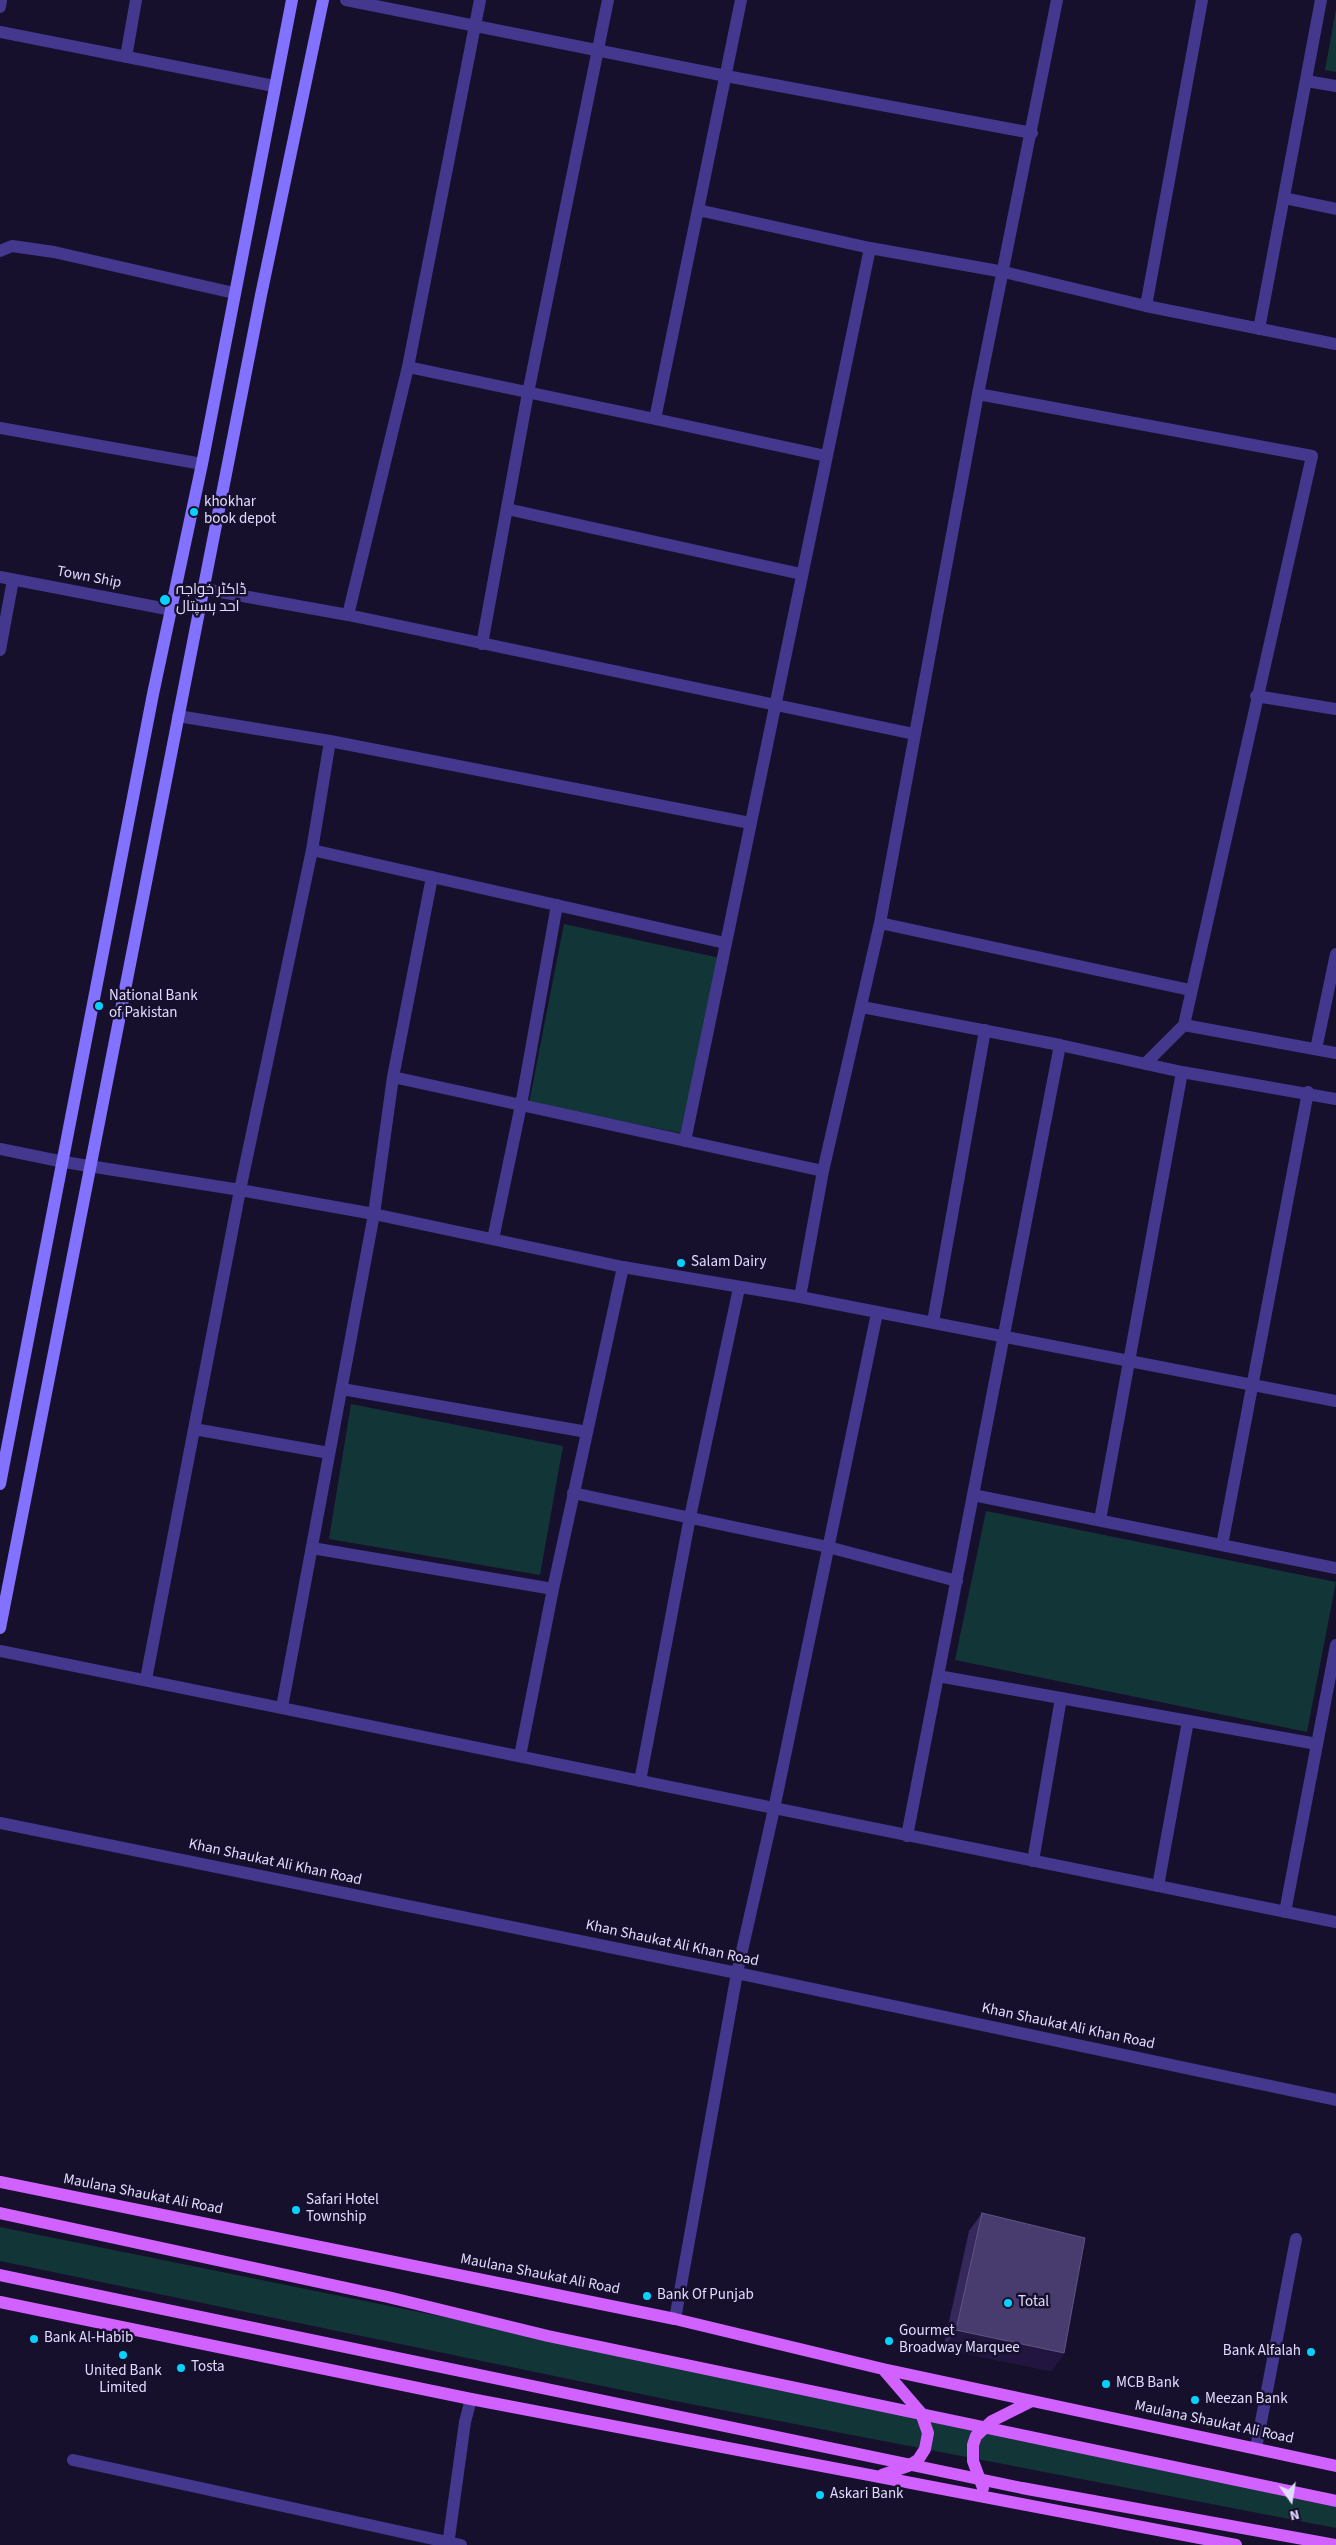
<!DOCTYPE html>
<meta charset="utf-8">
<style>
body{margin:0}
#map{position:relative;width:1336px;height:2545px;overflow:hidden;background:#17102d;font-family:"Source Sans 3",sans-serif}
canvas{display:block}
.north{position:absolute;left:1266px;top:2475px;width:50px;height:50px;-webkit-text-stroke:4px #17102d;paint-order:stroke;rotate:167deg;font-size:14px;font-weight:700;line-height:20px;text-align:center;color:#e2dbff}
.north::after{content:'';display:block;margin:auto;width:18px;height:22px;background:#e2dbff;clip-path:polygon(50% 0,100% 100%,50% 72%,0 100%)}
</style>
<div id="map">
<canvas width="1336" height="2545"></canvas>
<div class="north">N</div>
</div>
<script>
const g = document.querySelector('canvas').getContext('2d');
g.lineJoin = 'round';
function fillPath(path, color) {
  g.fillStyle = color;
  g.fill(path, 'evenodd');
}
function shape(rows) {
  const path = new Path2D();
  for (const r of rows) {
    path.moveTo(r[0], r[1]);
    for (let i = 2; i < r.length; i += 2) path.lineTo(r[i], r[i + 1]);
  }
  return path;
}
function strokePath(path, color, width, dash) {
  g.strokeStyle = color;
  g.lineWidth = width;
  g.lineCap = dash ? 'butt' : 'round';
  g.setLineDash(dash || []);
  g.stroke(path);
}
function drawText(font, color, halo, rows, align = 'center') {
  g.font = font + ' "Source Sans 3",Cairo,sans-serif';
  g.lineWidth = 5;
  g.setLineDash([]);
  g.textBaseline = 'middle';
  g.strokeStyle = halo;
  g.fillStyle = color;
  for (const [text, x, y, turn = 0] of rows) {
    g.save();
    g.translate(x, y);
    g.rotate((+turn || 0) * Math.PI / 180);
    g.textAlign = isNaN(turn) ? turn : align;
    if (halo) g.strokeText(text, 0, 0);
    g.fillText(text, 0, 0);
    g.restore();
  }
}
fillPath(shape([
 [1336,9,1336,72,1325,70],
 [564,924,720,958,681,1133,529,1103],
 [351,1404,563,1446,540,1575,329,1539],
 [986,1511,1336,1582,1307,1732,955,1660],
 [0,2227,1336,2498,1336,2528,670,2400,0,2261]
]), '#123537');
strokePath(shape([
 [346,0,726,76,1032,133],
 [0,7,1,0],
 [0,32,274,86],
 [126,57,136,0],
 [1307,81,1336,86],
 [1284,198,1336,209],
 [698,210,870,248,1004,272,1146,306,1336,344],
 [0,251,12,246,54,252,234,293],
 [1146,306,1202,0],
 [1259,329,1321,0],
 [408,367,480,0],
 [978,394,1312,456,1184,1025,1145,1064],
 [655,419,826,456],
 [0,428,202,464],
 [507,509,801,574],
 [204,589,348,615,914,734],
 [348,615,408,367,655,419,741,0],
 [482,644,528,393,608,0],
 [0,650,13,580],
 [1256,696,1336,709],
 [178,716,330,741,750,823],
 [312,850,330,741],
 [880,923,1190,990],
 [862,1007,1060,1045,1182,1072,1336,1099],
 [1184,1025,1336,1053],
 [1316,1049,1336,954],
 [393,1077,432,877],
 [685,1141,870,248],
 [0,1149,64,1162,240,1190,374,1214,623,1267,800,1297,823,1171,880,923,978,394,1057,0],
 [493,1239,521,1105,557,905],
 [800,1297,1336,1401],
 [933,1322,985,1030],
 [342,1389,587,1432],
 [194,1429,329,1453],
 [573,1493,828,1547,957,1581],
 [973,1495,1336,1568],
 [1100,1520,1182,1072],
 [1222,1545,1308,1092],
 [312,1548,553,1589],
 [938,1676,1317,1744],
 [146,1679,240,1190,312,850,725,943],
 [282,1707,374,1214,393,1077,823,1171],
 [520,1756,553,1589,623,1267],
 [640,1781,690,1517,739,1288],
 [0,1823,737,1973,1336,2100],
 [907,1836,1060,1045],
 [1033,1861,1061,1698],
 [1158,1886,1188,1721],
 [1285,1912,1336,1645],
 [675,2319,737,1973,774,1809,877,1313],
 [1256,2448,1296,2239],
 [73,2460,461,2545],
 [448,2545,465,2422,471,2399]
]), '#43388e', 12);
strokePath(shape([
 [0,577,172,610],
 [0,1651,1336,1922]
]), '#43388e', 12);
strokePath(shape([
 [0,1484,153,694,202,464,292,0],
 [0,1628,261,295,323,0]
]), '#8272ff', 12);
strokePath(shape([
 [0,2182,675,2319,883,2369,1336,2466],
 [0,2302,471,2399,1236,2545],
 [882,2475,908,2466,918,2460,925,2449,928,2433,921,2413,883,2369],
 [983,2488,973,2461,973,2445,976,2436,992,2421,1032,2401]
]), '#d262ff', 12);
strokePath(shape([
 [0,2213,388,2297,548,2336,1336,2501],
 [0,2275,1022,2488,1336,2545]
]), '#d262ff', 12);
fillPath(shape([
 [982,2213,1064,2353,1051,2371,943,2349,969,2231]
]), '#36285b');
fillPath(shape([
 [956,2330,1064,2353,1051,2371,943,2349]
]), '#221641');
const building = shape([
 [982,2213,1085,2238,1064,2353,956,2330,982,2213]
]);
fillPath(building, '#483b6d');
strokePath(building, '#605484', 1);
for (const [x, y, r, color] of [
 [194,512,5,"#07d1ff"],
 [165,600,6,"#07d1ff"],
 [99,1006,5,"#07d1ff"],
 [681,1263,5,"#07d1ff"],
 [296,2210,5,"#07d1ff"],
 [647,2296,5,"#07d1ff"],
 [1008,2303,5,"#07d1ff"],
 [34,2339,5,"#07d1ff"],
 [889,2341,5,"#07d1ff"],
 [1311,2352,5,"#07d1ff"],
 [123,2355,5,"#07d1ff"],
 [181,2368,5,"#07d1ff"],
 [1106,2384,5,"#07d1ff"],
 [1195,2400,5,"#07d1ff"],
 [820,2495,5,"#07d1ff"]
]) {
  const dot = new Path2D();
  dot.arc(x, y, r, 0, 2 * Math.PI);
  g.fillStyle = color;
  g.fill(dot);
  strokePath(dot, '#17102d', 2);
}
drawText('15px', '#e2dbff', '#17102d', [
 ["khokhar",204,503],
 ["book depot",204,520],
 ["ڈاکٹر خواجہ",176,591],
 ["احد ہسپتال",176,608],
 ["National Bank",109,997],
 ["of Pakistan",109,1014],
 ["Salam Dairy",691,1263],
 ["Safari Hotel",306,2201],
 ["Township",306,2218],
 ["Bank Of Punjab",657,2296],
 ["Total",1018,2303],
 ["Gourmet",899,2332],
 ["Broadway Marquee",899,2349],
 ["Bank Al-Habib",44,2339],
 ["Bank Alfalah",1301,2352,"right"],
 ["Tosta",191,2368],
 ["United Bank",123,2372,"center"],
 ["Limited",123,2389,"center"],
 ["MCB Bank",1116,2384],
 ["Meezan Bank",1205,2400],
 ["Askari Bank",830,2495]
], 'left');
drawText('15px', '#e2dbff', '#17102d', [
 ["Town Ship",89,578,11],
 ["Khan Shaukat Ali Khan Road",275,1863,12],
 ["Khan Shaukat Ali Khan Road",672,1944,12],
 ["Khan Shaukat Ali Khan Road",1068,2027,12],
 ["Maulana Shaukat Ali Road",143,2195,11],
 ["Maulana Shaukat Ali Road",540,2275,11],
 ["Maulana Shaukat Ali Road",1214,2423,12]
]);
</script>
